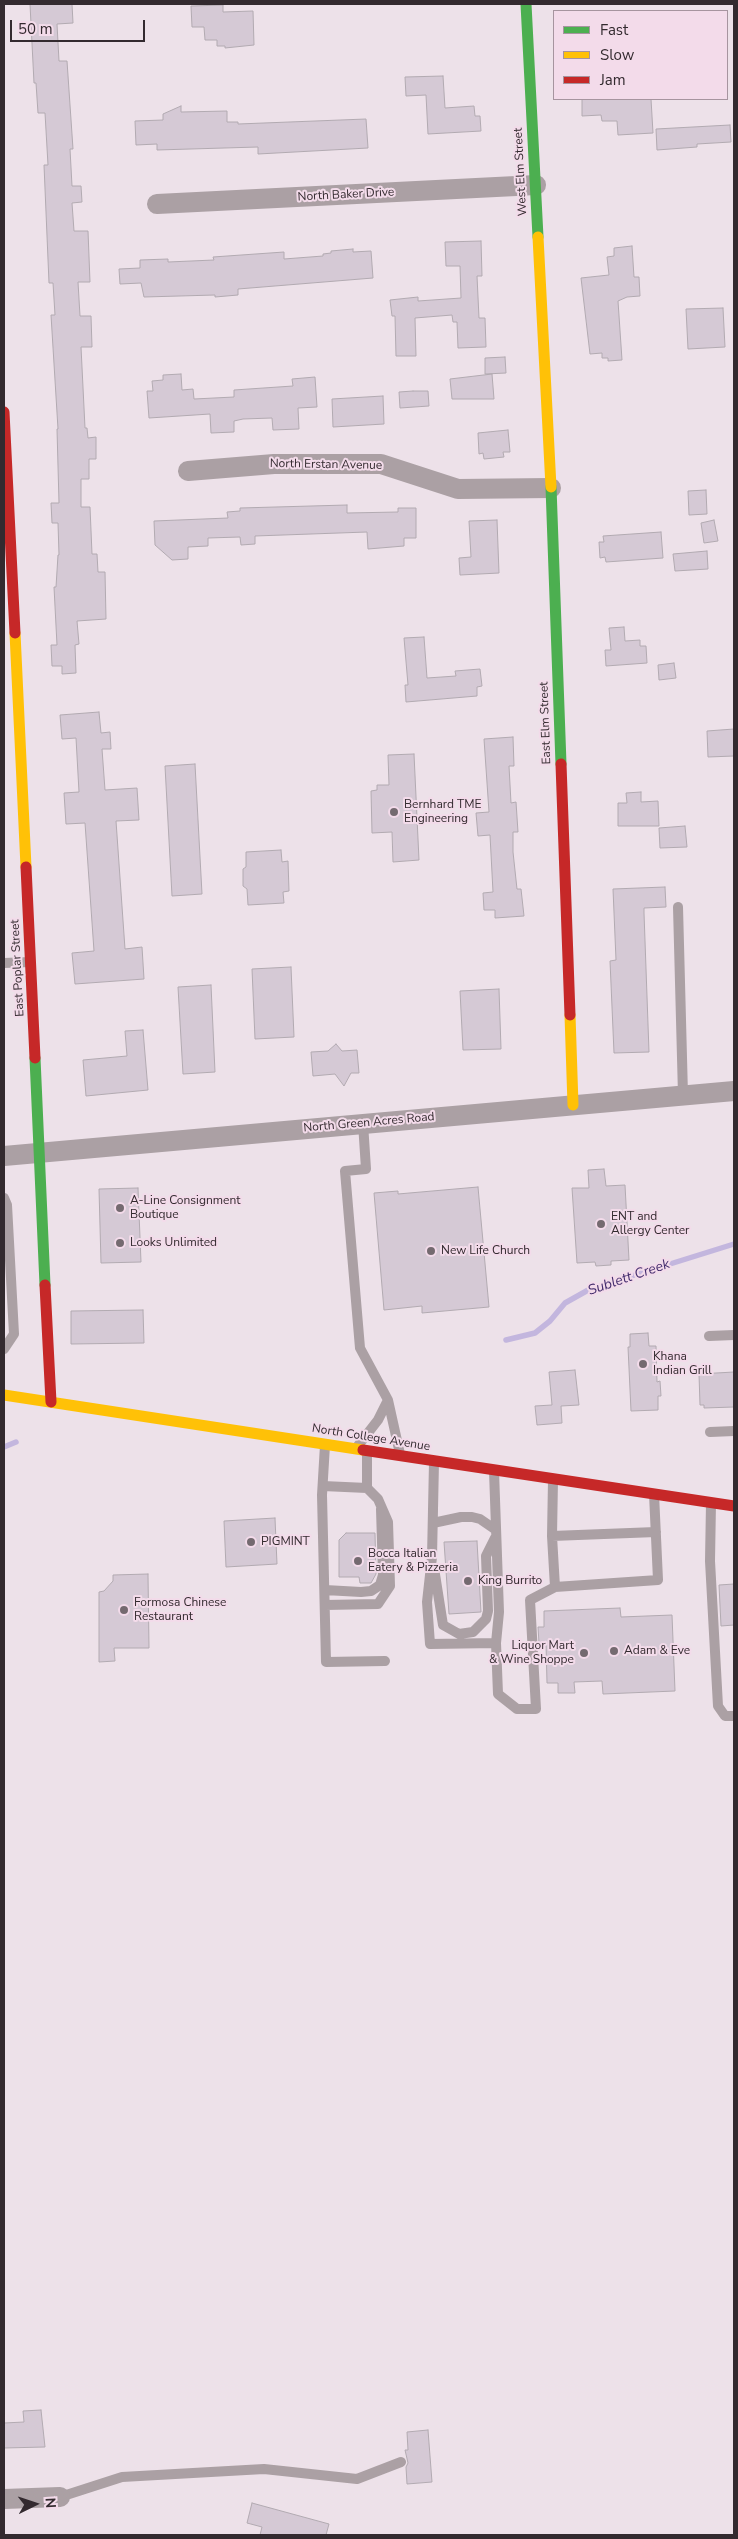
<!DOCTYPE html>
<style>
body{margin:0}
#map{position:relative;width:738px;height:2539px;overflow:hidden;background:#ede1e9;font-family:"Nunito Sans",sans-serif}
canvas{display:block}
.frame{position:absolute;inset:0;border:5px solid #332a2f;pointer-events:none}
.legend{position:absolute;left:553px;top:10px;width:175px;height:90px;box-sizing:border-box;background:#f3dbea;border:1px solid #a6949f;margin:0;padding:6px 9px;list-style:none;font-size:15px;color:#332a2f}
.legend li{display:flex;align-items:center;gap:10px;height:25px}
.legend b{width:25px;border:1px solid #a6949f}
.north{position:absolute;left:10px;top:2479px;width:50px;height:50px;-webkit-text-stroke:4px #f3dbea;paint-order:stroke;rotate:86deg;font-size:14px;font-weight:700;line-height:20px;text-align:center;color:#332a2f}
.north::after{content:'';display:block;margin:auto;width:18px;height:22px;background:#332a2f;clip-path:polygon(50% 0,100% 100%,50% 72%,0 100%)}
.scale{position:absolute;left:10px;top:20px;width:135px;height:22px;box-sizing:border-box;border:2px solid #332a2f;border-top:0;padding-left:6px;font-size:15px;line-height:18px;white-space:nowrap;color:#332a2f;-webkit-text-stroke:4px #f3dbea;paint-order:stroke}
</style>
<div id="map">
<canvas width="738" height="2539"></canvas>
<div class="frame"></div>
<ul class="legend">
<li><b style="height:6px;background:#4caf50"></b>Fast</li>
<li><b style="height:6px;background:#ffc107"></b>Slow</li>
<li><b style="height:6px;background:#c62828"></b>Jam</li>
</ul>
<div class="north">N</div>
<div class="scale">50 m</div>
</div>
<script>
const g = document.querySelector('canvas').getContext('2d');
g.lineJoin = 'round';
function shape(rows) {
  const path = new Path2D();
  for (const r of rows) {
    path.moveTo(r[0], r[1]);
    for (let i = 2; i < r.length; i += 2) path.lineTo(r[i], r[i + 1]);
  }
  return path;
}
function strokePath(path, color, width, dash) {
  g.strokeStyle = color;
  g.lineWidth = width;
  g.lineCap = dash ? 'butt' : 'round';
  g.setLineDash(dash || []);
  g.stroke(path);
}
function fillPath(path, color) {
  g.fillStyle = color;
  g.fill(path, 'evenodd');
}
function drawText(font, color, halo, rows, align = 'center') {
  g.font = font + ' "Nunito Sans",sans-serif';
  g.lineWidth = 4;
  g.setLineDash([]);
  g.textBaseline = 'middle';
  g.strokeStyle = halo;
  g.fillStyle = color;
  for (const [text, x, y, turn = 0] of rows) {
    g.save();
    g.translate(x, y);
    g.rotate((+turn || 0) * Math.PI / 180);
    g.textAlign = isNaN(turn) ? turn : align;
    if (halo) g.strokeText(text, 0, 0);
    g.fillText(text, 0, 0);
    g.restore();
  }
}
strokePath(shape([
 [506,1340,535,1333,550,1321,565,1303,590,1289,734,1244],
 [4,1447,16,1442]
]), '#c3b6de', 5.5);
const building = shape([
 [30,4,72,4,73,23,57,24,59,61,67,61,73,149,70,149,72,186,81,186,82,202,72,203,74,231,88,231,90,282,78,282,80,316,91,316,92,347,81,347,85,428,87,428,88,438,96,437,96,459,89,459,89,479,81,479,81,507,90,507,92,554,97,554,98,572,105,572,106,619,77,621,79,644,75,645,76,673,62,674,62,666,52,666,51,645,57,645,54,587,56,587,58,555,59,555,58,523,52,523,51,503,59,503,57,429,58,429,51,315,55,315,53,283,49,283,44,165,48,165,45,113,38,113,36,83,34,83,30,4],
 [223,5,223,12,253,11,254,45,225,48,225,46,217,46,217,40,205,40,204,27,192,27,191,6,223,5],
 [443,76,445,108,474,106,475,116,480,116,481,131,428,134,426,95,406,96,405,77,443,76],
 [582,99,651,99,653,133,618,135,617,121,602,121,601,115,582,116,582,99],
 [181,106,181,112,227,111,227,122,238,122,238,124,366,119,368,148,258,154,258,147,157,150,157,144,136,145,135,121,163,120,163,114,181,106],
 [730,125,731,142,697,144,697,147,657,150,656,129,730,125],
 [481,241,482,276,477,276,479,318,485,318,486,347,458,348,457,322,453,322,452,315,415,318,416,356,396,356,395,316,392,316,390,300,418,297,418,301,461,298,460,266,446,266,445,242,481,241],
 [632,246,634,277,639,277,640,296,627,297,618,301,622,360,608,361,608,358,602,358,602,353,590,354,581,278,609,275,607,257,614,256,614,248,632,246],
 [353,249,353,252,371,251,373,278,238,289,238,295,215,297,215,295,144,297,141,283,120,284,119,269,140,268,140,260,168,259,168,262,214,260,213,257,284,252,284,259,323,256,323,254,331,253,331,251,353,249],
 [723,308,725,347,688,349,686,309,723,308],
 [505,357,506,373,485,374,485,358,505,357],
 [181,374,182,390,193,389,194,399,234,397,234,390,293,386,292,379,315,377,317,407,298,408,299,429,273,430,272,418,243,419,234,421,234,432,211,433,210,414,149,418,147,391,153,391,152,381,163,380,163,375,181,374],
 [492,374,494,399,452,399,450,379,492,374],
 [413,391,428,391,429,406,400,408,399,392,413,391],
 [383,396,384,424,333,427,332,399,383,396],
 [508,430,510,452,503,452,504,457,484,459,483,453,479,454,478,433,508,430],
 [706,490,707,514,689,515,688,491,706,490],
 [347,505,347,513,398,512,398,508,416,508,416,538,404,538,404,546,368,549,367,532,255,536,255,544,241,545,240,537,208,538,208,546,188,547,188,559,172,560,155,545,154,521,228,518,227,512,240,511,240,508,347,505],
 [497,520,499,573,460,575,459,558,471,557,469,521,497,520],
 [714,520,718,541,704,543,701,523,714,520],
 [661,532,663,558,606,562,605,557,600,558,599,542,604,542,603,536,661,532],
 [707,551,708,569,675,571,673,554,707,551],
 [624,627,625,641,640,640,640,646,646,646,647,663,606,666,605,650,611,650,609,628,624,627],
 [424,637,427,678,456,676,455,671,480,669,482,686,477,687,477,696,406,702,405,685,408,685,404,638,424,637],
 [674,663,676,678,659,680,658,665,674,663],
 [99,712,101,733,110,732,111,749,102,749,105,790,137,788,139,820,116,821,125,949,142,947,144,979,75,984,72,953,94,951,85,823,66,824,64,793,79,792,76,738,62,739,60,715,99,712],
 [734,729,734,756,708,757,707,731,734,729],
 [513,737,514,766,509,766,511,803,516,802,518,832,513,832,513,852,517,889,521,889,524,916,495,918,495,910,484,910,483,893,493,892,490,835,478,836,476,813,489,812,484,739,513,737],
 [414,754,419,860,393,862,392,832,372,833,371,791,377,790,377,785,389,785,388,755,414,754],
 [195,764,202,894,172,896,165,766,195,764],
 [641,792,641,802,658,801,659,826,618,826,618,803,627,803,626,793,641,792],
 [685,826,687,847,660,848,659,828,685,826],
 [281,850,282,862,288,861,289,891,283,892,284,903,248,905,247,889,243,886,243,869,246,867,246,852,281,850],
 [665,887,666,907,644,908,644,913,649,1052,614,1053,610,961,616,960,613,889,665,887],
 [291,967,294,1037,255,1039,252,969,291,967],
 [211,985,215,1072,183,1074,178,987,211,985],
 [499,989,501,1049,463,1050,460,991,499,989],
 [143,1030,148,1090,86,1096,83,1060,127,1056,125,1031,143,1030],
 [336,1044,342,1051,357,1050,359,1073,351,1073,344,1086,335,1074,313,1076,311,1052,328,1051,336,1044],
 [604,1169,606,1186,625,1185,629,1260,611,1261,611,1265,596,1266,595,1262,577,1263,572,1188,589,1188,588,1170,604,1169],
 [478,1187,489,1307,422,1313,422,1306,384,1310,374,1193,398,1191,398,1194,478,1187],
 [138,1188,141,1262,101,1263,99,1189,138,1188],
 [143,1310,144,1343,71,1344,71,1311,143,1310],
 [648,1333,649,1346,656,1346,657,1382,660,1381,661,1396,658,1396,658,1410,631,1411,628,1347,630,1347,630,1334,648,1333],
 [575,1370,579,1405,561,1406,562,1423,537,1425,535,1406,552,1405,549,1372,575,1370],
 [734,1372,734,1407,704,1408,704,1405,700,1405,699,1374,734,1372],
 [275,1518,277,1564,226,1567,224,1521,275,1518],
 [346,1533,375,1533,376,1574,371,1583,360,1583,359,1577,339,1577,339,1540,346,1533],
 [477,1541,481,1612,449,1614,444,1542,477,1541],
 [148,1574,149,1648,114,1648,115,1661,99,1662,99,1592,104,1591,113,1581,113,1575,148,1574],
 [734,1584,734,1625,721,1626,719,1585,734,1584],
 [620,1608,621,1617,672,1615,675,1691,603,1694,602,1681,574,1682,575,1693,558,1693,558,1683,547,1683,546,1643,539,1643,538,1627,544,1627,544,1611,620,1608],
 [41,2410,45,2447,4,2448,4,2423,24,2422,23,2411,41,2410],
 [428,2430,432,2482,407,2484,406,2467,408,2463,405,2450,408,2450,407,2432,428,2430],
 [252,2503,329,2524,326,2535,260,2535,262,2527,247,2523,252,2503]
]);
fillPath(building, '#d5c9d5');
strokePath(building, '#b2aab1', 1);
strokePath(shape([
 [678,907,683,1095],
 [4,963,30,962],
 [363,1123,366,1169,345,1171,360,1348,388,1400,400,1454],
 [4,1198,7,1205,14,1334,4,1349],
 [709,1336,734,1335],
 [710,1432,734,1431],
 [325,1445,322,1495,326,1662,385,1661],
 [357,1447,378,1420,388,1400],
 [434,1462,432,1557,427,1602,430,1644,496,1643,499,1612,494,1471],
 [553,1480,552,1536,555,1587,658,1580,654,1494],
 [323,1486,367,1488,378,1499,388,1522,390,1586,378,1604,325,1605],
 [367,1488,367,1452],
 [711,1503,710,1561,718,1706,725,1716,734,1716],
 [433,1523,461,1517,472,1517,480,1519,496,1530],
 [552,1536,656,1532],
 [434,1568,443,1625,459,1634,473,1632,486,1619,488,1611,486,1556,495,1538],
 [325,1590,361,1592,371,1591,380,1585,383,1575,381,1509],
 [496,1643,498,1694,517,1709,536,1709,530,1600,555,1587],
 [60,2497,122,2477,264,2469,357,2479,401,2462]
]), '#aba0a4', 10);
strokePath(shape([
 [157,204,536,185],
 [188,471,274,464,381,464,458,489,551,488],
 [4,1156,734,1091],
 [4,2499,60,2497]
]), '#aba0a4', 20);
strokePath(shape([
 [526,4,538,237],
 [551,487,561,764],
 [35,1058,45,1285]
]), '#4caf50', 11);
strokePath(shape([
 [538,237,551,487],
 [15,633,26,867],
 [570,1015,573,1105],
 [4,1395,363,1450]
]), '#ffc107', 11);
strokePath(shape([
 [4,412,15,633],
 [561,764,570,1015],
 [26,867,35,1058],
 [45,1285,51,1402],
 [363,1450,734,1506]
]), '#c62828', 11);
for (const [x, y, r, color] of [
 [394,812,5,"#746a70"],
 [120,1208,5,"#746a70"],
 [601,1224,5,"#746a70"],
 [120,1243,5,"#746a70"],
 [431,1251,5,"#746a70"],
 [643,1364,5,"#746a70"],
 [251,1542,5,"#746a70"],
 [358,1561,5,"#746a70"],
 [468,1581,5,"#746a70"],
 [124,1610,5,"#746a70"],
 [614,1651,5,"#746a70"],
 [584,1653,5,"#746a70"]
]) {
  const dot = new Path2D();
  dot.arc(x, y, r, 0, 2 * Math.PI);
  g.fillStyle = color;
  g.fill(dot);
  strokePath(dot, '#f3dbea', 2);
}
drawText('12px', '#332a2f', '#f3dbea', [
 ["West Elm Street",521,172,-93],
 ["North Baker Drive",346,195,-3],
 ["North Erstan Avenue",326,465,1],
 ["East Elm Street",546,723,-92],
 ["East Poplar Street",18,968,-93],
 ["North Green Acres Road",369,1123,-5],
 ["North College Avenue",371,1438,9]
]);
drawText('12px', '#332a2f', '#f3dbea', [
 ["Bernhard TME",404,805],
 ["Engineering",404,819],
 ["A-Line Consignment",130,1201],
 ["Boutique",130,1215],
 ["ENT and",611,1217],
 ["Allergy Center",611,1231],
 ["Looks Unlimited",130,1243],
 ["New Life Church",441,1251],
 ["Khana",653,1357],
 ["Indian Grill",653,1371],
 ["PIGMINT",261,1542],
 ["Bocca Italian",368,1554],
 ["Eatery & Pizzeria",368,1568],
 ["King Burrito",478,1581],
 ["Formosa Chinese",134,1603],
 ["Restaurant",134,1617],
 ["Liquor Mart",574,1646,"right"],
 ["& Wine Shoppe",574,1660,"right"],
 ["Adam & Eve",624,1651]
], 'left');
drawText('italic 14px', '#422b6c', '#f3dbea', [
 ["Sublett Creek",629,1278,-19]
]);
</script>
